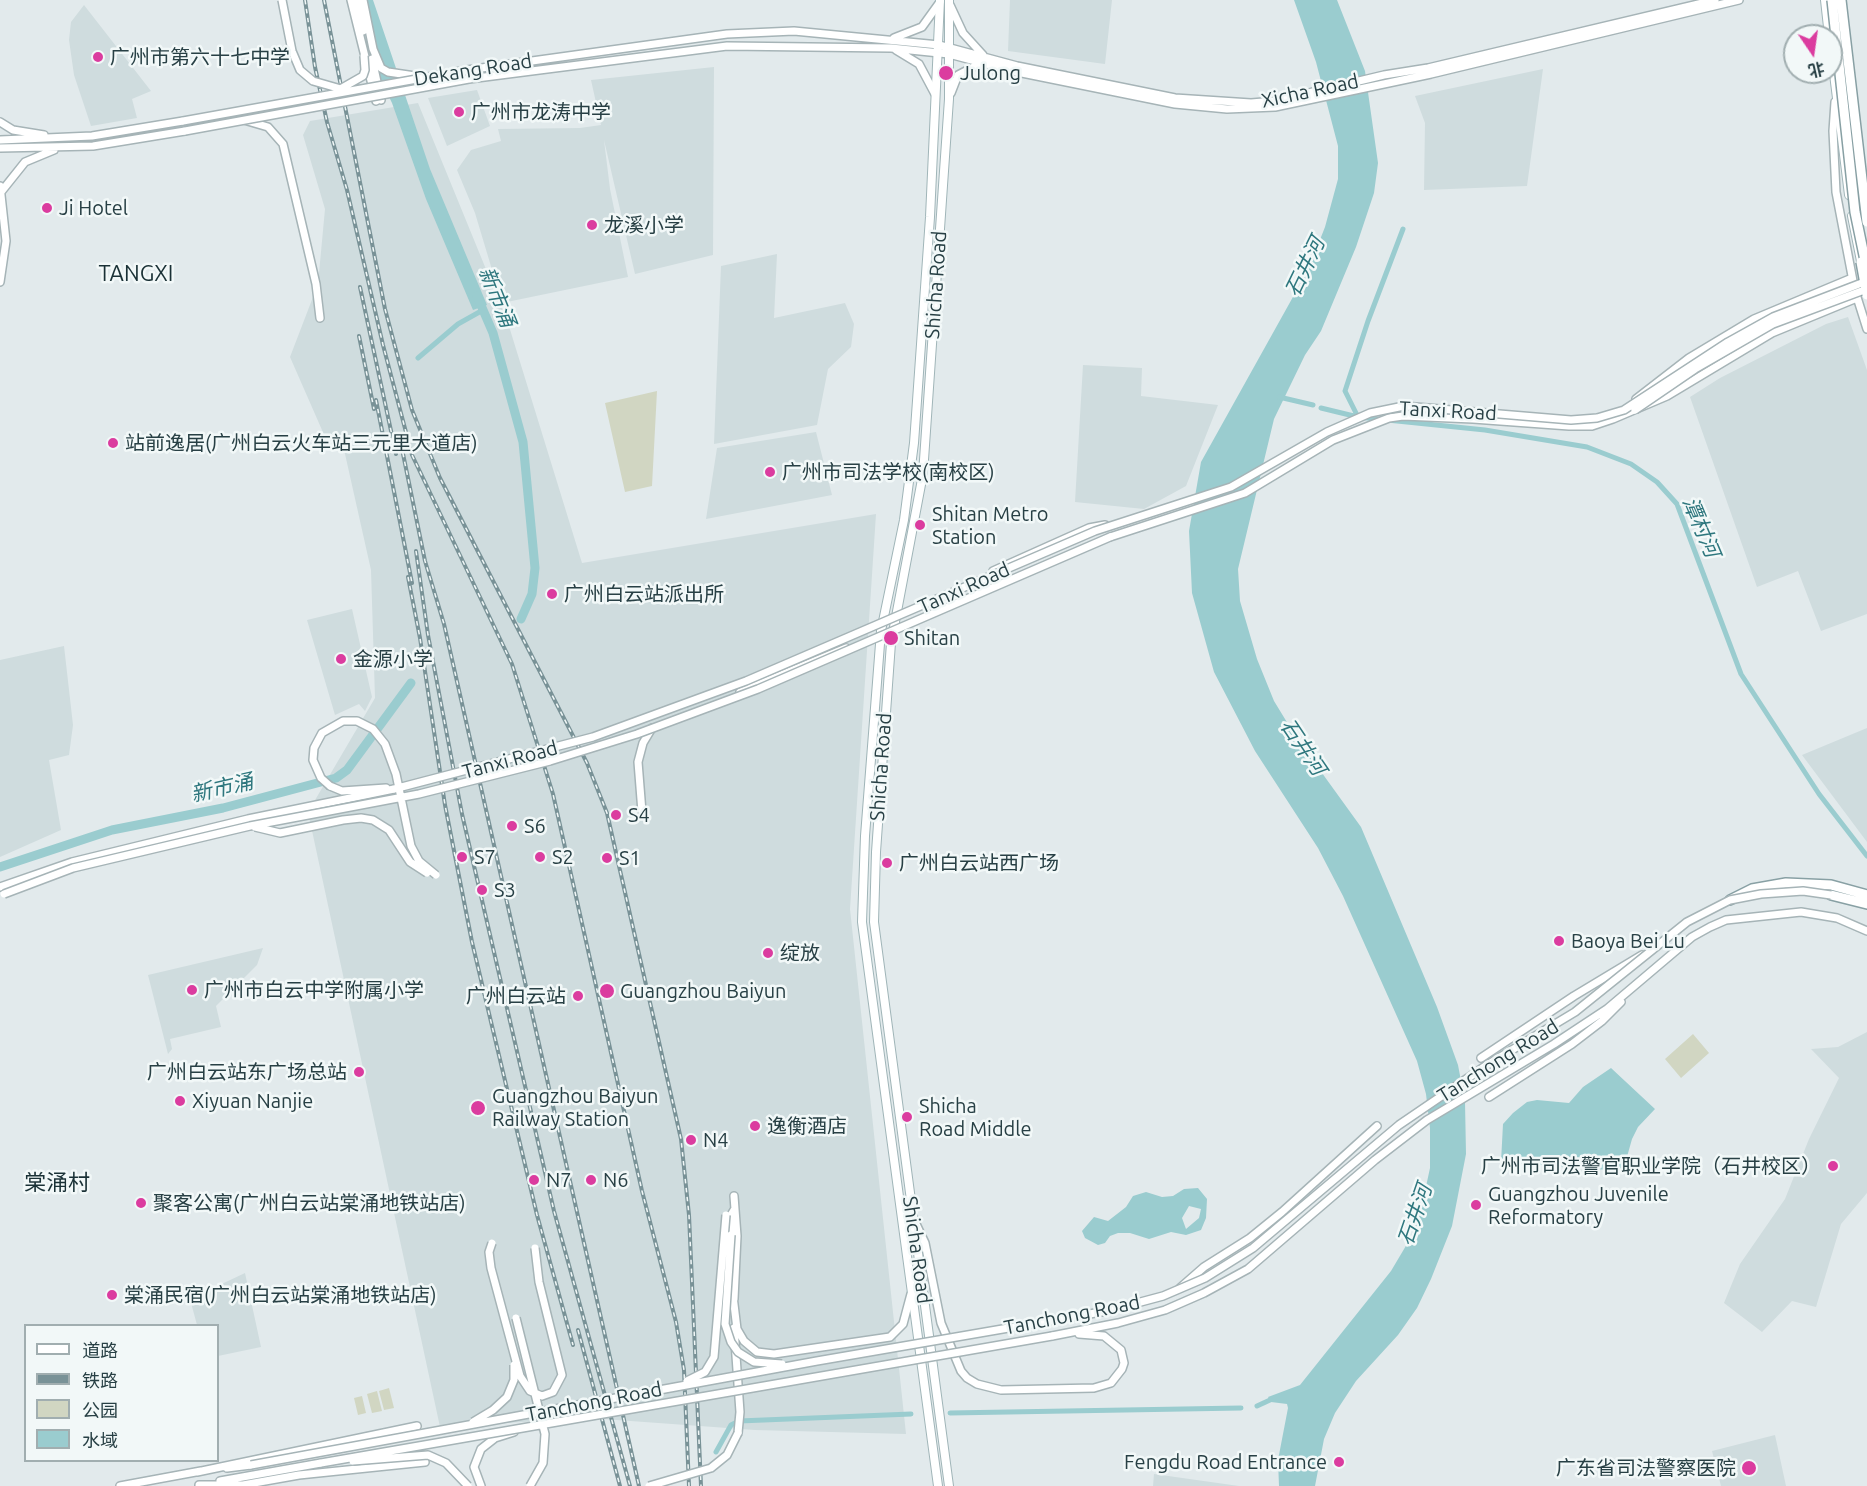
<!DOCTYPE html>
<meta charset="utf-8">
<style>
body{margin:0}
#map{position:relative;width:1867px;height:1486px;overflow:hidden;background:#e2eaec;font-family:Ubuntu,"Noto Sans SC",sans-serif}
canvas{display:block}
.legend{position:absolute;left:24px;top:1324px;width:195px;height:138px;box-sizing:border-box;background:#f2f8f8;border:2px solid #a1aeb0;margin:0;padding:8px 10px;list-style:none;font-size:18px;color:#284045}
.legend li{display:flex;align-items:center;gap:12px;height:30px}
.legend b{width:30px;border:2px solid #a1aeb0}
.north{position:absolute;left:1783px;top:24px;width:60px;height:60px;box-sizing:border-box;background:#f2f8f8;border:2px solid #a1aeb0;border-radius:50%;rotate:167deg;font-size:16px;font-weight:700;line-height:24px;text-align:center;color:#284045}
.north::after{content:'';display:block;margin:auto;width:21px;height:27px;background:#db3c9f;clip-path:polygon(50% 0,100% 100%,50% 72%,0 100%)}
</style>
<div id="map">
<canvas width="1867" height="1486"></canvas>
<ul class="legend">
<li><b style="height:8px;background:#fff"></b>道路</li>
<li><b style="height:8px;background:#799297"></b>铁路</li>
<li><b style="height:16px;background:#d1d6c2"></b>公园</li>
<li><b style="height:16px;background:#9acccf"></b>水域</li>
</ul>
<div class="north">北</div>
</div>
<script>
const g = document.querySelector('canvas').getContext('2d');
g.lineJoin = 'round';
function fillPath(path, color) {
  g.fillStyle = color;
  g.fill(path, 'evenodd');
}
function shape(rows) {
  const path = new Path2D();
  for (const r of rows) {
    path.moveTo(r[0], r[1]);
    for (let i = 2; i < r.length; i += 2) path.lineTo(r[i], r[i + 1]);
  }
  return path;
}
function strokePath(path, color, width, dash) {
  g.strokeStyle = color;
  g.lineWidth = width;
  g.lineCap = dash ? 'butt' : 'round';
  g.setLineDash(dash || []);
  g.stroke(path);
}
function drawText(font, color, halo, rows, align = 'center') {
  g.font = font + ' Ubuntu,"Noto Sans SC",sans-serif';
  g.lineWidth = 5;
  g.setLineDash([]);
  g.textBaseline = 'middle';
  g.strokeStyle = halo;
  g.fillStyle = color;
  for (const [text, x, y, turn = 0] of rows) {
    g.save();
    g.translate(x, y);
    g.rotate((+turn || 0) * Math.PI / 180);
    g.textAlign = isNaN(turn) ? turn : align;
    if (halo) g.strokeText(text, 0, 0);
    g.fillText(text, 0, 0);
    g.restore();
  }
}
fillPath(shape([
 [1010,0,1112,0,1105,64,1008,51],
 [84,5,151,91,132,99,137,118,91,126,74,75,69,40,71,22],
 [714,67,713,255,635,274,604,140,610,189,628,277,502,303,475,213,457,170,471,150,501,141,498,129,580,128,601,125,591,80],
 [1543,69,1527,186,1424,190,1425,123,1415,96],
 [477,90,490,126,447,146,428,98],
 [418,103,508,323,582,563,876,514,850,909,906,1434,755,1430,589,1418,440,1427,308,812,375,698,371,570,343,445,329,446,290,357,318,284,325,209,303,135,310,121],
 [777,254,774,318,845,303,854,324,851,347,828,369,817,425,714,444,721,266],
 [1848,317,1867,370,1867,614,1821,631,1798,571,1757,587,1690,397,1720,378,1826,324],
 [1083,365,1142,368,1141,396,1218,405,1186,486,1144,509,1075,502],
 [816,432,832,495,706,519,717,448],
 [352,609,372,697,365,711,359,704,335,715,307,620],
 [64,646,73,725,69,755,49,760,61,830,0,857,0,660],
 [1867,728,1867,842,1802,755],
 [263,948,257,965,216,1006,221,1027,170,1039,172,1049,168,1054,148,975],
 [1867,1032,1867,1193,1841,1224,1816,1307,1792,1301,1762,1332,1724,1303,1740,1264,1785,1199,1809,1139,1839,1078,1811,1049,1838,1047],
 [245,1273,261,1347,218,1356,218,1326,197,1325,190,1299],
 [1775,1435,1786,1486,1721,1486,1712,1451],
 [1154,1474,1239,1486,1153,1486]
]), '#cfdcde');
fillPath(shape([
 [657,391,652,486,625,492,605,403],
 [1693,1034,1709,1053,1681,1078,1665,1059],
 [389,1388,394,1408,384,1410,379,1391],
 [377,1391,382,1411,372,1413,367,1394],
 [362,1396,366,1413,358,1415,354,1398]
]), '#d1d6c2');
fillPath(shape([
 [357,0,373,0,430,169,487,305,473,310,426,199,392,103,379,76],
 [1294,0,1337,0,1365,71,1378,163,1374,193,1356,247,1321,331,1305,355,1274,419,1238,569,1240,601,1257,659,1274,701,1296,737,1361,827,1437,1007,1458,1065,1465,1102,1466,1154,1452,1226,1431,1279,1417,1308,1398,1335,1356,1381,1335,1413,1324,1439,1315,1486,1279,1486,1278,1460,1288,1408,1287,1404,1271,1402,1268,1397,1300,1385,1391,1271,1410,1239,1422,1205,1430,1168,1430,1128,1426,1094,1417,1061,1343,896,1318,848,1255,751,1214,672,1192,593,1189,531,1201,462,1308,270,1325,227,1338,179,1338,146,1316,62],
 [1611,1068,1655,1109,1638,1127,1632,1139,1623,1171,1501,1162,1503,1124,1513,1113,1527,1102,1537,1100,1569,1103,1583,1087],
 [1198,1188,1207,1199,1206,1218,1201,1230,1186,1235,1171,1232,1149,1239,1130,1233,1118,1233,1110,1236,1105,1243,1098,1245,1085,1238,1082,1231,1094,1217,1108,1221,1126,1207,1133,1196,1146,1192,1162,1197,1173,1196,1184,1189],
 [1189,1206,1201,1209,1199,1218,1186,1229,1182,1218]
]), '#9acccf');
strokePath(shape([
 [418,358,458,324,483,310],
 [1279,397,1313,405],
 [1321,408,1358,417,1485,430,1587,447,1631,464,1657,482,1677,504,1741,674,1819,794,1867,856],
 [1358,417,1345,391,1368,321,1403,229],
 [1257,1406,1270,1400],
 [950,1413,1241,1408],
 [716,1452,731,1425,739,1421,911,1414]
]), '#9acccf', 5);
strokePath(shape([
 [477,296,493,333,523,442,535,568,532,594,521,619],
 [0,867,112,830,223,808,336,778,347,770,411,683]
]), '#9acccf', 9);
const secondary = shape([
 [351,0,376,101],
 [356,0,363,31],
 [363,0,373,49,381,68,388,72,422,77],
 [950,5,963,33,983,55],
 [894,38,922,27,940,2],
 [896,50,919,64,935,94],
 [372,59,381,100],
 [467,70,727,34,794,31,939,45,1017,66,1175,98,1251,103,1275,101,1384,75,1428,68,1715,0],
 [469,79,727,46,891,48,949,54,1017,72,1175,104,1227,109,1275,107,1431,74,1739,0],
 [951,93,958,75,981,63],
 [1835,102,1833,131,1836,192,1853,281],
 [244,120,268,127,283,144,316,284,320,318],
 [0,122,13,130,44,135],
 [0,140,92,136,183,121],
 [0,148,93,146,185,131],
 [0,186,6,241,0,282],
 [1,192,25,162,54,150],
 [1856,294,1867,329],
 [1636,399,1689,358,1754,319,1852,278],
 [1110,537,1245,493,1333,440,1389,418,1403,416,1473,419,1569,426,1592,426,1613,419,1667,396,1772,333,1857,298],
 [993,571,1089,528,1105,525],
 [740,692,846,648],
 [330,786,342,791,386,788],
 [642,812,638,762,643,743,652,728],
 [0,887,72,862,248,819,394,789],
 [1481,1058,1574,996,1642,955],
 [1489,1097,1572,1044,1602,1021,1621,1002],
 [916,1224,925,1243,941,1323,961,1371,967,1378,977,1384,1001,1390,1094,1388,1111,1383,1122,1369,1124,1363,1121,1350,1104,1336,1079,1334],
 [731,1235,731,1215,734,1210],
 [1180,1288,1204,1267,1250,1238,1282,1212,1377,1126],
 [733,1296,737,1329,744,1341,757,1352,774,1354,890,1337,903,1324,911,1294],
 [734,1299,737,1236,734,1196],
 [734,1328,740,1412,738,1433],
 [1052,1336,1118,1323,1165,1310,1204,1293,1248,1269,1375,1160,1427,1120,1554,1044,1607,1009,1692,937,1710,927,1726,920,1801,912,1837,918,1867,931],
 [227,1468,251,1465],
 [197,1472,417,1426],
 [220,1481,321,1463],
 [199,1485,243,1485,299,1475,425,1462],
 [120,1486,201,1471],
 [481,1486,474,1467,481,1449,495,1438,514,1432]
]);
const primary = shape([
 [949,0,949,99,923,474,891,643,876,852,874,922,949,1486],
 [1825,0,1829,36],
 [1831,50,1849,195],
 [1852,216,1862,266],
 [938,1486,862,922,865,836,881,631,904,520,914,443,930,217,940,0]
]);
const motorway = shape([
 [1831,895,1867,904],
 [1730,900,1752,889,1786,883,1831,885,1867,895]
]);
strokePath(secondary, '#a6b4b7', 10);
strokePath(primary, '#a0b5b8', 10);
strokePath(motorway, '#88a0a4', 12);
strokePath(secondary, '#fff', 7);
strokePath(primary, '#fff', 8);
strokePath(motorway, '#fff', 9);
const rail = shape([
 [305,0,315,67,327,122,347,190,383,345,412,455,512,664,553,794,642,1191,676,1322,684,1370,689,1486],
 [324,0,385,309,412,410,440,478,587,763,607,813,681,1139,689,1215,701,1486],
 [360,287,396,454],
 [359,336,374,409],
 [376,400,412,583],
 [401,444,425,561,444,624,639,1486],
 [416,551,428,635,462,814,554,1211,630,1486],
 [408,577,420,638,445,805,472,942,537,1215,573,1345],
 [578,1330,620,1486]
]);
strokePath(rail, '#799297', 4);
strokePath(rail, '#f2f8f8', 1.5, [4.5]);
const secondaryBridge = shape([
 [282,0,292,51,300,70,313,81,341,89],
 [342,88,363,76,365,70,364,56],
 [183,121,467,70],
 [185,131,469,79],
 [1635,410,1695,369,1773,324,1867,289],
 [330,786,321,778,313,760,314,748,322,733,343,721,357,721,373,729,385,744,396,774,411,846,419,861,436,875],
 [394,789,593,737,746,681,1095,531,1231,487,1327,432,1370,413,1404,406,1571,420,1597,418,1624,410,1728,342,1773,317,1867,281],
 [255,827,280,833,343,820,361,818,373,820,389,830,410,862,427,873],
 [4,894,73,868,250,826,419,794,550,761,637,734,758,689,1110,537],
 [731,1235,725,1324,731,1342,738,1352,754,1362,782,1364],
 [492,1243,489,1252,491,1268,520,1376,530,1391,542,1396,553,1392,562,1375,539,1282,535,1248],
 [516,1318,545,1434,543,1463,530,1486],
 [687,1381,705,1372,714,1357,726,1215],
 [473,1422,493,1410,507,1397,514,1380,514,1365],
 [353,1461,428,1455,446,1463,468,1486],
 [321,1463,1052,1336],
 [251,1465,817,1361,1107,1311,1163,1296,1205,1278,1253,1248,1399,1125,1487,1065,1575,1012,1687,922,1730,900,1761,894,1803,891,1831,895],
 [649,1486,711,1468,727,1455,738,1433]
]);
const motorwayBridge = shape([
 [1832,0,1855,212,1867,270],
 [1841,0,1867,222],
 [1861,262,1867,295]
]);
strokePath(secondaryBridge, '#a6b4b7', 10, []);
strokePath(motorwayBridge, '#88a0a4', 12, []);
strokePath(secondaryBridge, '#fff', 7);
strokePath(motorwayBridge, '#fff', 9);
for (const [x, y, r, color] of [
 [98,57,6,"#db3c9f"],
 [946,73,8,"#db3c9f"],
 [459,112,6,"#db3c9f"],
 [47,208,6,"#db3c9f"],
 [592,225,6,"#db3c9f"],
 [113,443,6,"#db3c9f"],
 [770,472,6,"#db3c9f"],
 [920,525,6,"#db3c9f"],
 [552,594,6,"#db3c9f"],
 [891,638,8,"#db3c9f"],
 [341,659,6,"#db3c9f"],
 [616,815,6,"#db3c9f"],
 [512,826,6,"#db3c9f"],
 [462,857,6,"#db3c9f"],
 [540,857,6,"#db3c9f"],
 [607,858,6,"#db3c9f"],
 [887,863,6,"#db3c9f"],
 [482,890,6,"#db3c9f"],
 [1559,941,6,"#db3c9f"],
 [768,953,6,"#db3c9f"],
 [192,990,6,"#db3c9f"],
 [607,991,8,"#db3c9f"],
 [578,996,6,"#db3c9f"],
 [359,1072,6,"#db3c9f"],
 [180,1101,6,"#db3c9f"],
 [478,1108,8,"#db3c9f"],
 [907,1117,6,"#db3c9f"],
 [755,1126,6,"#db3c9f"],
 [691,1140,6,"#db3c9f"],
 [1833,1166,6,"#db3c9f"],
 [534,1180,6,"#db3c9f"],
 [591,1180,6,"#db3c9f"],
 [141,1203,6,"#db3c9f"],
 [1476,1205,6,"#db3c9f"],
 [112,1295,6,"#db3c9f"],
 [1339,1462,6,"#db3c9f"],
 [1749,1468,8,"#db3c9f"]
]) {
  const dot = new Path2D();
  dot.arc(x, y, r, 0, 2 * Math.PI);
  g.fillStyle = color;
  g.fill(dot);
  strokePath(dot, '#f2f8f8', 2);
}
drawText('20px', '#284045', '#f2f8f8', [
 ["广州市第六十七中学",110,57],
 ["Julong",960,73],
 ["广州市龙涛中学",471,112],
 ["Ji Hotel",59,208],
 ["龙溪小学",604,225],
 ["站前逸居(广州白云火车站三元里大道店)",125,443],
 ["广州市司法学校(南校区)",782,472],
 ["Shitan Metro",932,514],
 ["Station",932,537],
 ["广州白云站派出所",564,594],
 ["Shitan",904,638],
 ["金源小学",353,659],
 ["S4",628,815],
 ["S6",524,826],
 ["S7",474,857],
 ["S2",552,857],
 ["S1",619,858],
 ["广州白云站西广场",899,863],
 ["S3",494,890],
 ["Baoya Bei Lu",1571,941],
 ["绽放",780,953],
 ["广州市白云中学附属小学",204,990],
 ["Guangzhou Baiyun",620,991],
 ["广州白云站",566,996,"right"],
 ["广州白云站东广场总站",347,1072,"right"],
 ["Guangzhou Baiyun",492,1096],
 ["Railway Station",492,1119],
 ["Xiyuan Nanjie",192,1101],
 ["Shicha",919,1106],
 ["Road Middle",919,1129],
 ["逸衡酒店",767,1126],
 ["N4",703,1140],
 ["广州市司法警官职业学院（石井校区）",1821,1166,"right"],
 ["N7",546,1180],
 ["N6",603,1180],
 ["Guangzhou Juvenile",1488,1194],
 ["Reformatory",1488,1217],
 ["聚客公寓(广州白云站棠涌地铁站店)",153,1203],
 ["棠涌民宿(广州白云站棠涌地铁站店)",124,1295],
 ["Fengdu Road Entrance",1327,1462,"right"],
 ["广东省司法警察医院",1736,1468,"right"]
], 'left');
drawText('20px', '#284045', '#f2f8f8', [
 ["Dekang Road",473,70,-9],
 ["Xicha Road",1310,91,-12],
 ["Shicha Road",936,285,-86],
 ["Tanxi Road",1448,411,3],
 ["Tanxi Road",964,588,-24],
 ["Tanxi Road",510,760,-15],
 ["Shicha Road",881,767,-86],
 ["Tanchong Road",1498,1061,-32],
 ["Shicha Road",917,1250,82],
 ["Tanchong Road",1072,1315,-11],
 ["Tanchong Road",594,1402,-11]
]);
drawText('italic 21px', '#2e777e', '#f2f8f8', [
 ["石井河",1305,267,-64],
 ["新市涌",497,297,68],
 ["潭村河",1701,527,67],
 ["石井河",1303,747,56],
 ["新市涌",222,788,-13],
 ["石井河",1415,1215,-71]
]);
drawText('22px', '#1a3136', '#f2f8f8', [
 ["TANGXI",136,274],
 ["棠涌村",57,1183]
]);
</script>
